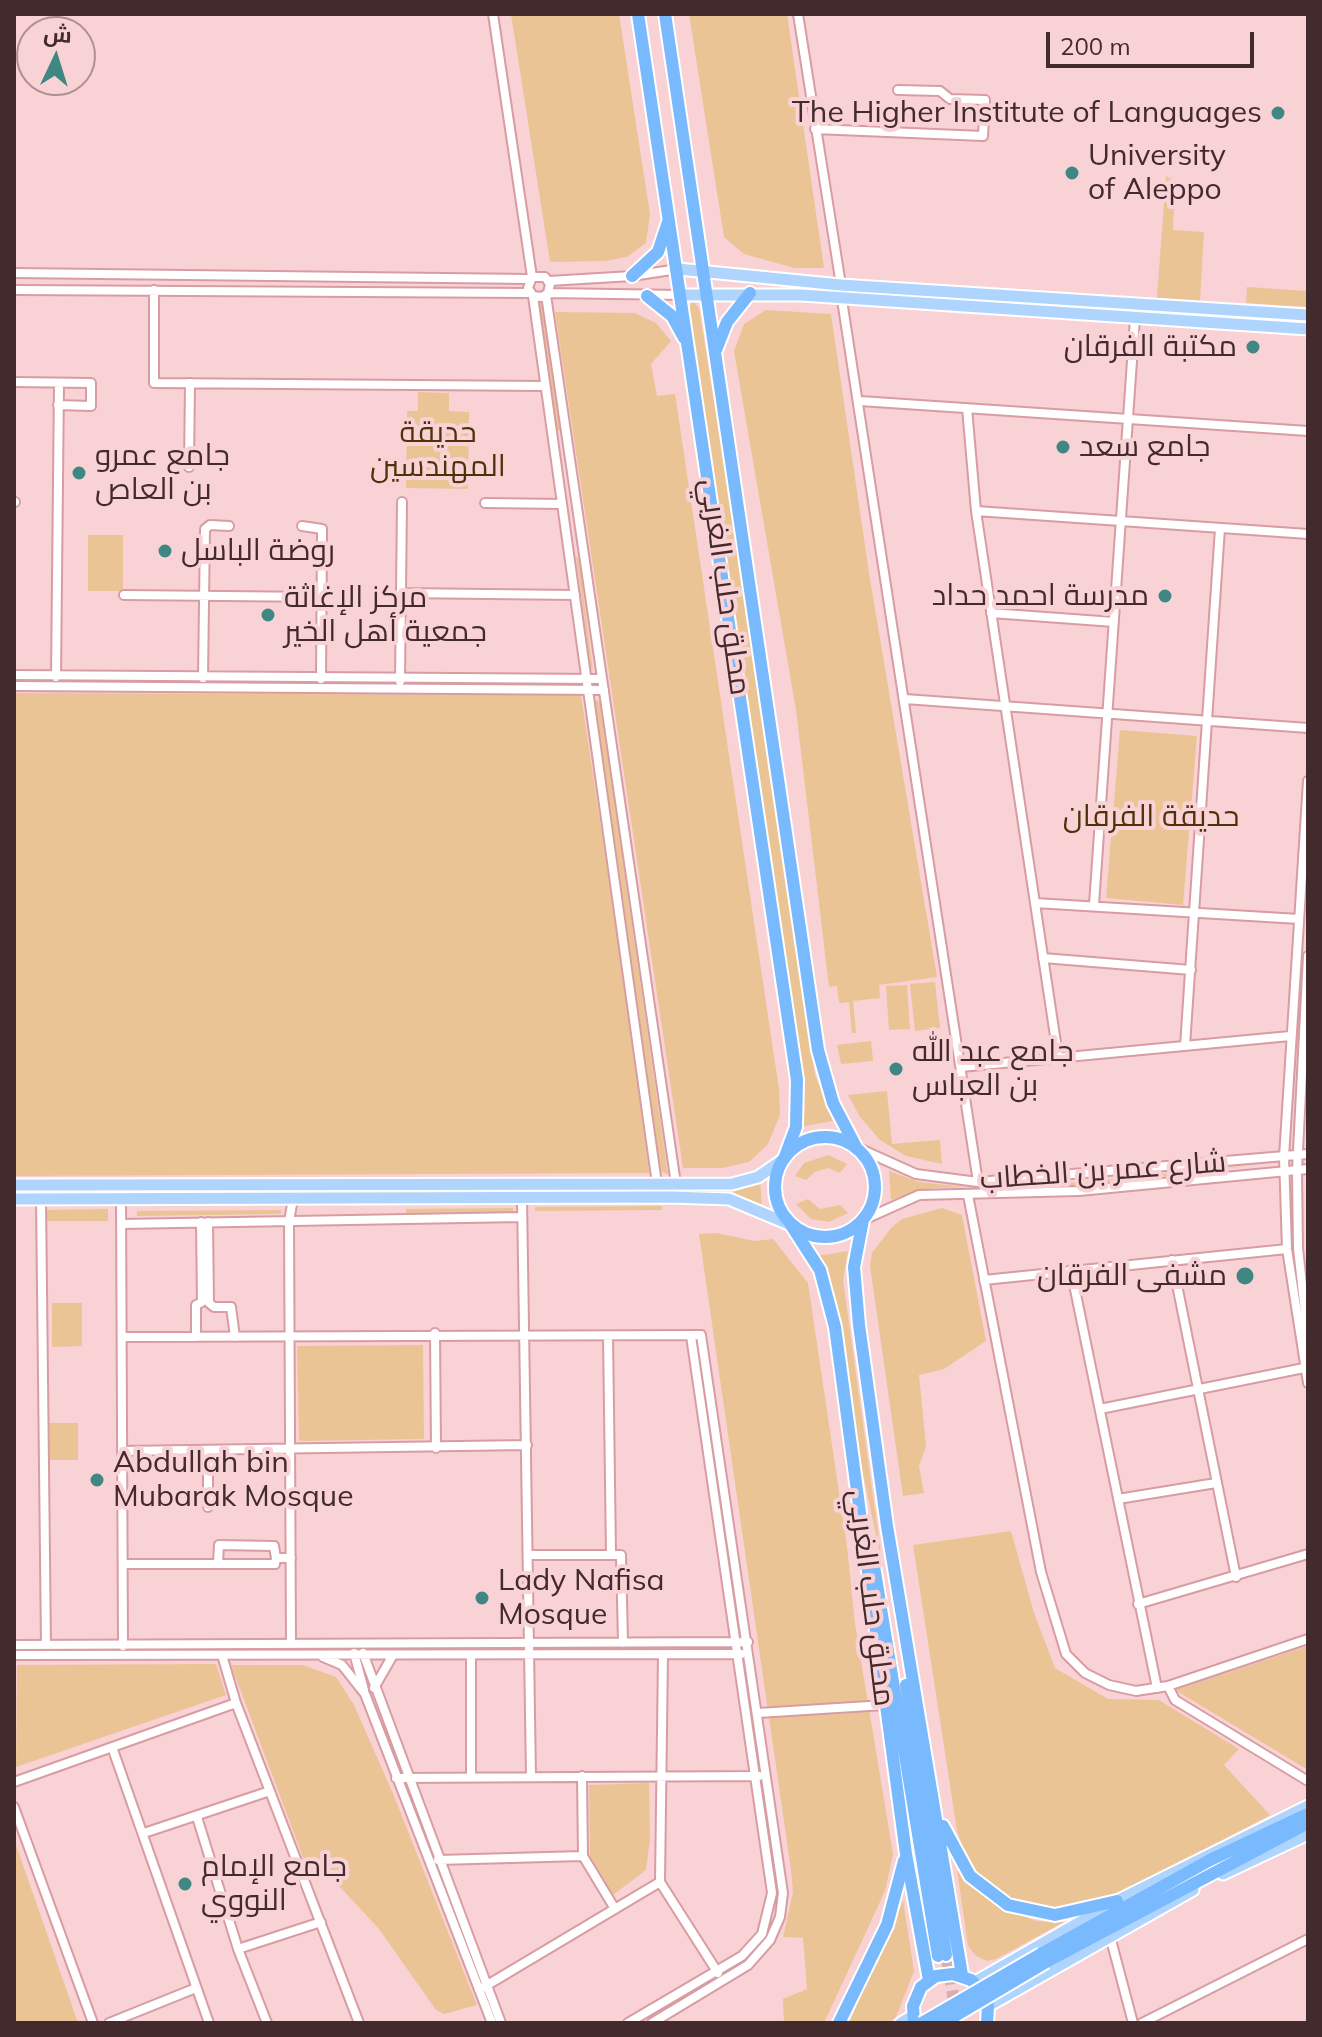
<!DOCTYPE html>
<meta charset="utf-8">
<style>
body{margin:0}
#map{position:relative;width:1322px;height:2037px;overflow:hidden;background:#f9d2d6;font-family:Mulish,Cairo,sans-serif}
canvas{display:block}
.frame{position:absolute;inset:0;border:16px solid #422a2d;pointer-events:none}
.north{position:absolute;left:16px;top:16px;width:80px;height:80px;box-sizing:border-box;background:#f9d2d6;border:2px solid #b08f92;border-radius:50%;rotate:4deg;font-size:22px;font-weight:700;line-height:32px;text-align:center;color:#422a2d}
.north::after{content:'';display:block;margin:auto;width:28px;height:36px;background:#3f8783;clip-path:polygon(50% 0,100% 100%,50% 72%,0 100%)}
.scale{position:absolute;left:1046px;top:32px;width:208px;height:36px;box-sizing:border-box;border:4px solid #422a2d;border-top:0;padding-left:10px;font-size:24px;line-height:28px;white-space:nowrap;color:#422a2d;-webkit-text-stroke:6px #f9d2d6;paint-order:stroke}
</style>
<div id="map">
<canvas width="1322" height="2037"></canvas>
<div class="frame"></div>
<div class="north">ش</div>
<div class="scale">200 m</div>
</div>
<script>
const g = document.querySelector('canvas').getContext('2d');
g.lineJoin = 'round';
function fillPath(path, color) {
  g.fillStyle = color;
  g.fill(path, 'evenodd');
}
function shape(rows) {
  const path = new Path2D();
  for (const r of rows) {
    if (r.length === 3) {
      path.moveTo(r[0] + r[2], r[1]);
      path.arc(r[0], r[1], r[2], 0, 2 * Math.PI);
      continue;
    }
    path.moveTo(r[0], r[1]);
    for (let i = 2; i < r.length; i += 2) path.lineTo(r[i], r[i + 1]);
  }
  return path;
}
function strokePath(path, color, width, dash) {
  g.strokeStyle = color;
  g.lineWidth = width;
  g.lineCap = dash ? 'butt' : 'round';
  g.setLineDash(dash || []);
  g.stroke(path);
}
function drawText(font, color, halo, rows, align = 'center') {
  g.font = font + ' Mulish,Cairo,sans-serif';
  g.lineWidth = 8;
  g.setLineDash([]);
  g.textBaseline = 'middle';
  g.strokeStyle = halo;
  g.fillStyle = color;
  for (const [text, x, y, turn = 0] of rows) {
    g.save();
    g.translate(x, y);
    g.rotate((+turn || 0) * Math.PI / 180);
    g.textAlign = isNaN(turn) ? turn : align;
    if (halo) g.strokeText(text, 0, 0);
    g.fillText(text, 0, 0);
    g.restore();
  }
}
fillPath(shape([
 [511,14,619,14,650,214,646,243,627,257,605,261,550,262],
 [689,14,787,14,824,268,794,268,744,254,724,237],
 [1166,176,1175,182,1173,230,1204,232,1200,301,1157,298],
 [1247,287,1308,291,1308,307,1246,303],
 [543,301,560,430,557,431,538,302],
 [693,301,699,308,726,475,815,1075,833,1121,800,1127,804,1106,794,1011,689,308],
 [766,310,831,314,869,573,937,977,879,985,880,998,853,1001,856,1033,852,1033,849,1002,839,1003,837,986,829,987,796,710,734,351,744,324],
 [555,312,635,313,656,323,671,341,651,364,657,396,675,394,779,1089,780,1115,768,1144,749,1162,723,1168,683,1168],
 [418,392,449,393,449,411,469,412,468,489,406,488,407,411,418,411],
 [88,535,123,535,123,591,88,591],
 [576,556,579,559,593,671,591,668],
 [14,693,581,695,628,1006,649,1173,14,1176],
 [595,699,600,702,668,1175,661,1171],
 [1120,730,1197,736,1183,905,1106,898],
 [935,982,940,1028,915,1031,910,984],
 [907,985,910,1029,889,1030,886,986],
 [871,1041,873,1061,841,1064,837,1045],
 [887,1091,892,1144,940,1140,942,1164,906,1156,880,1140,860,1117,848,1095],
 [828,1155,847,1164,840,1173,828,1168,815,1172,806,1180,795,1176,804,1163],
 [1264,1164,1086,1185,933,1188,891,1200,889,1171,919,1182,964,1187,1085,1182],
 [760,1179,762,1207,734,1196,685,1193],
 [808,1199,820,1209,840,1205,848,1213,829,1222,811,1219,796,1204],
 [662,1206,662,1210,535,1211,535,1207],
 [513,1208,513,1212,406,1213,406,1209],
 [942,1208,962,1215,986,1341,944,1369,919,1375,926,1447,919,1466,924,1493,903,1496,870,1266,872,1253,891,1228,902,1219],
 [108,1209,108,1221,45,1221,45,1210],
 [281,1210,281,1214,137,1216,137,1211],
 [717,1233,754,1241,773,1239,808,1283,847,1546,855,1624,893,1854,885,1891,824,2023,784,2023,783,1999,807,1989,803,1938,783,1937,793,1892,791,1870,699,1234],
 [848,1251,843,1280,883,1568,858,1450,836,1299,817,1256],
 [52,1303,82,1303,82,1346,52,1347],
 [423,1345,424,1439,299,1441,297,1346],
 [48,1423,78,1423,78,1460,48,1460],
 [1011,1531,1034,1613,1055,1668,1108,1699,1159,1700,1239,1749,1224,1765,1270,1815,1123,1893,1084,1907,1054,1911,1025,1906,1002,1894,981,1877,965,1855,957,1831,913,1545],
 [1308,1646,1308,1770,1175,1690],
 [216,1664,226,1695,16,1767,17,1665],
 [231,1665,303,1665,336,1677,354,1705,394,1796,477,2005,444,2014,436,2010,379,1929,328,1874,310,1876],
 [649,1783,650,1839,646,1870,613,1895,590,1857,589,1785],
 [14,1839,78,2023,14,2023],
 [957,1870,1001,1909,1037,1921,1064,1922,996,1959,987,1961,976,1956,968,1946],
 [903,1900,914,1971,896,2017,888,2023,849,2023]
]), '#ebc496');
strokePath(shape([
 [946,1955,958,2023]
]), '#d4b0b4', 12, [12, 6]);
const minor = shape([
 [493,14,532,277],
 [798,14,841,285],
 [815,129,983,136,985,100,950,99,940,91,898,90],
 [14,273,530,279],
 [549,281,632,276,678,269],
 [14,290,530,293],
 [154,290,154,383,545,386],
 [548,293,681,295],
 [546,295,676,1184],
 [533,296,542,297,548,293,550,284,545,277,532,277,528,288,533,296,657,1184],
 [842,300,978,1182],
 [14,382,91,383,91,406,58,405],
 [860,401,1308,431],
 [967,408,976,511,1058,1056],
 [189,467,190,383],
 [14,502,15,502],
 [485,503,562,504],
 [976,511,1308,534],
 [302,526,322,529,321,679],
 [401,593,575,595],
 [124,595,322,597],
 [991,613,1114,622],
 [14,675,602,679],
 [56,677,59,383],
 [203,678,205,529,210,525,229,526],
 [400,681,402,502],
 [14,686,604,690],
 [905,699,1308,728],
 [1308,781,1284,1157,1287,1249,1308,1383],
 [1035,903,1299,919],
 [1094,905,1135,318],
 [1308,956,1297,1170,1298,1248,1308,1339],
 [1043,958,1191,970],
 [1185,1046,1220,528],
 [961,1067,1290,1036],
 [856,1147,916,1174,978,1182,1308,1154],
 [968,1195,1041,1572,1066,1654,1085,1673,1109,1685,1136,1691,1168,1686,1308,1639],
 [522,1198,531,1777],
 [41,1199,46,1645],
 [121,1199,123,1646],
 [863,1220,919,1195,1079,1191,1308,1169],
 [208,1222,209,1303,214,1307,231,1307,235,1337],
 [121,1224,522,1217],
 [1172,1260,1236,1577],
 [1071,1270,1157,1688],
 [984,1280,1287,1249],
 [435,1333,436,1448],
 [608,1336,611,1555],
 [122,1337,701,1335,783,1893,780,1917,770,1940,748,1965,652,2023],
 [196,1337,196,1305,202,1302,201,1222],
 [1100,1409,1304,1368],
 [122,1451,527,1445],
 [1118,1499,1216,1483],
 [208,1507,208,1451],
 [529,1555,621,1555,623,1643],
 [218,1563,219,1545,274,1546,276,1558],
 [123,1564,275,1564,276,1558,291,1558],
 [1138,1604,1308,1554],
 [291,1644,289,1221,293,1199],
 [14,1645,748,1642],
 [354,1653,364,1690],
 [363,1653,501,2023],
 [14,1655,741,1654],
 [222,1655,236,1703,359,2023],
 [471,1655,471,1777],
 [323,1657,342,1665,365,1694,492,2023],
 [1168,1686,1175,1700,1308,1781],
 [374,1688,393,1655],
 [758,1713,885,1705],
 [112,1747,209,2023],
 [396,1778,759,1776],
 [14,1782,236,1703],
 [14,1807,93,2023],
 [197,1817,238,1949,267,2023],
 [144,1833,270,1791],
 [583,1856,615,1909],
 [438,1860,583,1856,582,1776],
 [660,1882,718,1973],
 [1110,1936,1133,2023],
 [238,1949,321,1922],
 [479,1990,660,1882,663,1655],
 [109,2023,196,1988],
 [628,2023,742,1956,762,1934,772,1893,691,1336],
 [1142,2023,1308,1939]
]);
const major = shape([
 [678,269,841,285,1308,315],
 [682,295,801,295,1308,329],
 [14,1185,732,1184,758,1177,784,1159],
 [14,1199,671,1197,729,1199,791,1225],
 [1223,1874,1308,1834],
 [975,1982,1117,1901,1308,1806],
 [988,2006,1193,1890],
 [901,2023,913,2016]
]);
const highway = shape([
 [638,14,797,1080,796,1127,784,1159],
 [665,14,818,1050,833,1103,856,1147],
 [632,276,658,252,668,222],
 [647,296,672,316,684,338],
 [716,350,727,322,750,293],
 [825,1187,50],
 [863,1220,854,1267,859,1325,887,1526,962,1975],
 [791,1225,820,1270,835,1327,906,1854,929,1980],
 [874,1566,938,1956],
 [906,1685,946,1955],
 [943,1826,970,1876,1008,1905,1055,1915,1117,1901],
 [1041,1954,1210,1860,1308,1814],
 [1046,1962,1308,1823],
 [839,2023,887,1925,904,1861],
 [914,2023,913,2006,921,1987,936,1976,953,1974,971,1980,982,1991,988,2006,987,2023]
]);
strokePath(minor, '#d89ca3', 12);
strokePath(major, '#fff', 15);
strokePath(highway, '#fff', 16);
strokePath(minor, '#fff', 8);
strokePath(major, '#afd5fe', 11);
strokePath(highway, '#79b9fd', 12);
const highwayBridge = shape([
 [922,2023,1041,1954],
 [943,2023,1046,1962]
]);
strokePath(highwayBridge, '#fff', 16, []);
strokePath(highwayBridge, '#79b9fd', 12);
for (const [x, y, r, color] of [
 [1278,113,8,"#3f8783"],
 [1072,173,8,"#3f8783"],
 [1253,347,8,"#3f8783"],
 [1063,447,8,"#3f8783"],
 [79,473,8,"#3f8783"],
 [165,551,8,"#3f8783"],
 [1165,596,8,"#3f8783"],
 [268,615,8,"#3f8783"],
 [896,1069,8,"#3f8783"],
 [1245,1276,10,"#3f8783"],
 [97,1480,8,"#3f8783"],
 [482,1598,8,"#3f8783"],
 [185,1884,8,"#3f8783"]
]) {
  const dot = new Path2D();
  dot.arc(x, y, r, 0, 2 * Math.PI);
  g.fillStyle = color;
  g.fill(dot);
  strokePath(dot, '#f9d2d6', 3);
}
drawText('30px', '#422a2d', '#f9d2d6', [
 ["The Higher Institute of Languages",1262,113,"right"],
 ["University",1088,156],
 ["of Aleppo",1088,190],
 ["مكتبة الفرقان",1237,347,"right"],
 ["جامع سعد",1079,447],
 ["جامع عمرو",95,456],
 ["بن العاص",95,490],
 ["روضة الباسل",181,551],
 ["مدرسة احمد حداد",1149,596,"right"],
 ["مركز الإغاثة",284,598],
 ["جمعية أهل الخير",284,632],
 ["جامع عبد الله",912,1052],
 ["بن العباس",912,1086],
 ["مشفى الفرقان",1227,1276,"right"],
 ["Abdullah bin",113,1463],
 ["Mubarak Mosque",113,1497],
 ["Lady Nafisa",498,1581],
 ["Mosque",498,1615],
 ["جامع الإمام",201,1867],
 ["النووي",201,1901]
], 'left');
drawText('30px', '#4e3209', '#f9d2d6', [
 ["حديقة",438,433],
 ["المهندسين",438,467],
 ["حديقة الفرقان",1151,817]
]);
drawText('30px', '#422a2d', '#f9d2d6', [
 ["محلق حلب الغربي",725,587,82],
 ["شارع عمر بن الخطاب",1103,1171,-4],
 ["محلق حلب الغربي",871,1598,83]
]);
</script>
